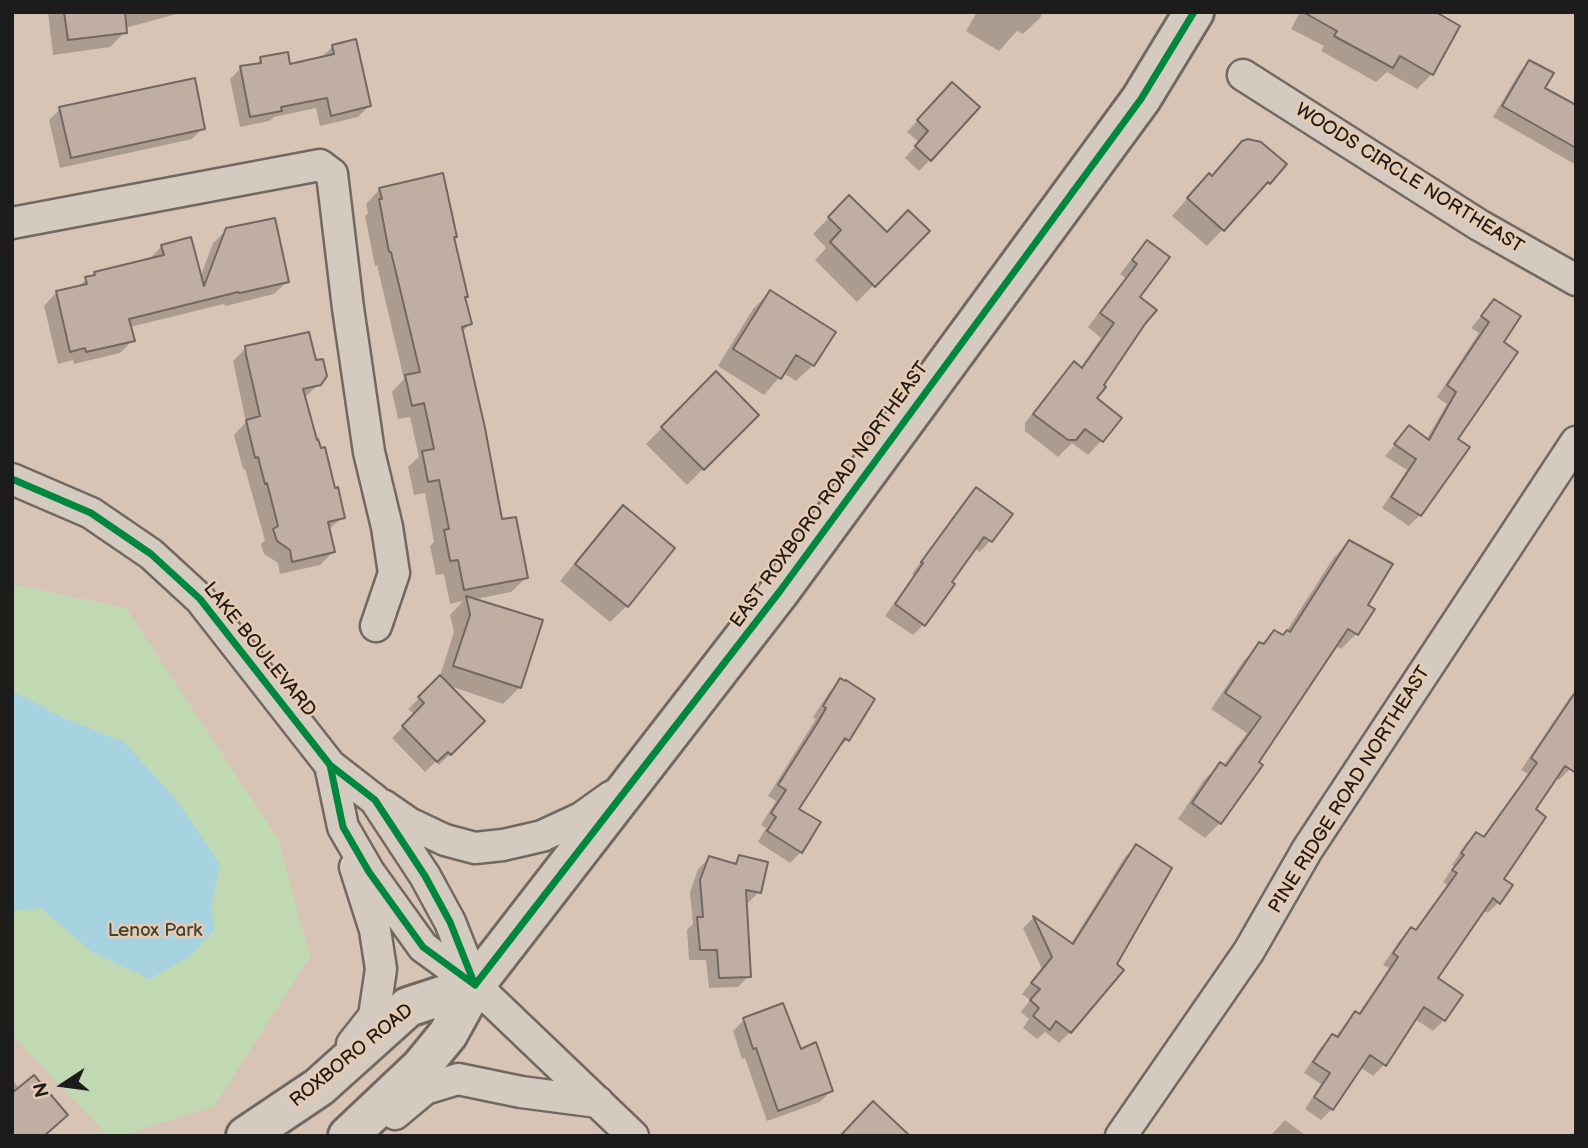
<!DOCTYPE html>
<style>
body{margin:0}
#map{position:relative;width:1588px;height:1148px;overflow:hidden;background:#d8c4b5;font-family:"Balsamiq Sans",sans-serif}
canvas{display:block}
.frame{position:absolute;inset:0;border:14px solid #1c1c1c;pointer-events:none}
.north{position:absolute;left:28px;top:1050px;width:70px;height:70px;-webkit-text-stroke:5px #e8cbaf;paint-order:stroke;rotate:257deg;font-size:19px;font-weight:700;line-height:28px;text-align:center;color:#1c1c1c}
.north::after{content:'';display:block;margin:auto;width:24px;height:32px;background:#1c1c1c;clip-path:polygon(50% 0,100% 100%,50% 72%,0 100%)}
</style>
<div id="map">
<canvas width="1588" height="1148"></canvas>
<div class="frame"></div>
<div class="north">N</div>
</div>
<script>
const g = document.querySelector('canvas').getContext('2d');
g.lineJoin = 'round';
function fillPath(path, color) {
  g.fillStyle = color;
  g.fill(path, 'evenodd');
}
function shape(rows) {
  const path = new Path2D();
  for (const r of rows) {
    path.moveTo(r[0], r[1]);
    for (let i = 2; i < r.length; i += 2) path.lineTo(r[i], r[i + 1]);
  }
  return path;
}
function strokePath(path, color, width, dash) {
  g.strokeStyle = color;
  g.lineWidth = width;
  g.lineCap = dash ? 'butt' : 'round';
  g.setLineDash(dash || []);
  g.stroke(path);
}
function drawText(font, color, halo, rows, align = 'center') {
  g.font = font + ' "Balsamiq Sans",sans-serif';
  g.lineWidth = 5;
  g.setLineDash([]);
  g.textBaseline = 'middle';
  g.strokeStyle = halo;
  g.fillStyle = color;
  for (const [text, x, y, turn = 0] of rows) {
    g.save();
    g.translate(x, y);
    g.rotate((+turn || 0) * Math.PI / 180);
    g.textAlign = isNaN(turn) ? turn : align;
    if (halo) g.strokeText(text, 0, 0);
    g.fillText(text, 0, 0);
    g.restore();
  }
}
fillPath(shape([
 [12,584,126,608,278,839,310,957,214,1106,120,1136,108,1136,12,1034]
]), '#c1d9b3');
fillPath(shape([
 [12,691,64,718,124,742,177,801,202,837,220,865,211,906,214,930,190,956,150,979,92,952,41,908,12,911]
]), '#a6d3df');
fillPath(shape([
 [48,12,184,12,125,28,125,32,110,47,53,55],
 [977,12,1043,12,1040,18,1023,34,1017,31,999,51,966,31],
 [1300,12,1432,12,1432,74,1417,89,1387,72,1376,82,1321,51,1324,46,1291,29],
 [333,46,369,106,358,117,320,126,316,108,274,117,269,121,240,127,230,79,241,68,255,66,261,59,289,67,322,57],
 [1529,62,1543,88,1576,107,1576,165,1493,117,1519,73],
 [941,95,930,160,919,171,905,158,919,142,907,132],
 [60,109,203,128,192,139,60,168,49,120],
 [1243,143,1284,164,1207,246,1172,216,1193,192,1211,177],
 [380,189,455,236,452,239,466,296,464,298,470,324,462,332,501,521,526,578,511,592,471,600,520,687,503,704,447,685,483,721,439,765,436,761,425,772,392,738,415,715,408,709,439,679,454,632,450,615,463,601,450,604,444,574,436,575,430,546,434,542,425,493,414,495,408,467,419,457,410,417,398,419,392,392,404,379,377,265,375,266,365,216,368,213,366,204],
 [849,197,887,234,927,231,857,302,815,260,826,248,813,234],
 [227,230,288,281,274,294,226,306,224,304,130,327,133,340,120,353,74,364,73,360,58,364,44,306,57,292,77,288,86,279,91,278,95,273,149,259,162,246,200,278,213,243],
 [1147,242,1137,297,1102,386,1095,399,1119,418,1101,441,1088,455,1072,443,1058,457,1025,431,1025,423,1060,377,1074,364,1080,368,1101,338,1088,327,1125,278,1120,274,1134,256],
 [770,292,813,365,796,381,783,373,764,395,718,366,753,309],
 [1494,301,1502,343,1420,515,1409,526,1382,508,1407,470,1385,456,1410,427,1426,440,1447,404,1437,397,1479,333,1471,328],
 [246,348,319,384,304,398,315,443,343,517,328,530,333,552,320,565,280,574,278,563,264,554,261,544,265,540,245,469,243,469,234,435,246,422,233,361],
 [716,374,757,415,687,485,646,444],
 [976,490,1010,514,990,541,980,552,974,548,924,624,913,635,885,616,914,575,912,574,965,500],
 [623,508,627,606,610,622,560,581,606,524],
 [1349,542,1366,605,1356,634,1341,649,1335,645,1256,762,1220,823,1205,838,1178,819,1204,780,1220,764,1223,766,1247,733,1211,709,1244,660,1274,632,1282,637,1284,635,1334,557],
 [841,680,873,700,847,740,836,751,797,809,801,852,790,863,758,842,766,828,761,825,776,801,768,796,816,719,813,717,830,691],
 [1576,691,1570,769,1559,780,1556,778,1534,810,1502,879,1499,902,1488,913,1483,910,1436,979,1461,995,1444,1020,1433,1031,1415,1019,1384,1065,1373,1076,1360,1067,1332,1109,1321,1120,1305,1109,1321,1084,1304,1073,1321,1047,1332,1036,1335,1038,1345,1024,1356,1013,1358,1014,1389,968,1383,965,1400,940,1411,929,1414,931,1447,885,1443,882,1454,866,1452,865,1465,845,1476,834,1482,838,1528,774,1521,770,1570,697],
 [1136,846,1070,1032,1059,1043,1045,1032,1037,1039,1023,1028,1029,1019,1021,1012,1030,1000,1022,994,1042,969,1023,928,1033,918,1070,945,1125,857],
 [740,857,759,892,748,903,745,903,749,976,738,987,709,988,706,960,689,960,687,930,693,924,690,892,698,869,709,858,732,865],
 [744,1020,800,1051,831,1091,820,1102,767,1121,745,1058,742,1059,733,1031],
 [12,1080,20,1089,66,1114,45,1136,12,1136],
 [1285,1120,1305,1135,1305,1136,1270,1136]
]), '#0003');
const building = shape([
 [64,12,125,12,127,33,68,40,64,12],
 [1303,12,1436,12,1460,26,1433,75,1400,56,1393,68,1334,36,1337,31,1303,12],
 [356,39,371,106,331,116,327,98,281,107,282,111,250,117,240,66,261,63,260,57,288,52,290,64,334,54,332,45,356,39],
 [1529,60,1554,73,1545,88,1576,105,1576,148,1502,106,1529,60],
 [195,78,205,129,71,158,59,107,195,78],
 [952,82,980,107,931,161,915,146,928,131,917,120,952,82],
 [1248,139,1261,142,1287,164,1270,184,1268,182,1224,231,1187,198,1209,173,1212,176,1242,141,1248,139],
 [443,173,457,237,454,237,468,297,465,297,472,324,462,327,485,428,502,519,516,517,528,578,464,590,458,560,450,561,444,530,449,529,439,480,428,482,422,451,434,449,424,403,412,406,405,375,420,372,391,252,389,252,379,199,382,199,379,188,443,173],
 [849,195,887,232,908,210,930,231,875,287,830,242,841,230,828,217,849,195],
 [275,218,289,282,240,293,238,292,129,319,135,341,86,352,85,348,70,352,56,291,87,284,85,277,95,275,94,272,164,255,161,245,191,237,204,286,226,228,275,218],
 [1147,240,1170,257,1140,297,1157,310,1145,324,1104,385,1106,387,1097,398,1122,418,1103,442,1085,429,1076,440,1068,440,1033,414,1074,361,1082,368,1114,323,1100,313,1137,264,1132,260,1147,240],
 [770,290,836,332,814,366,796,355,781,379,733,349,770,290],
 [1494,299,1521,316,1504,342,1518,352,1458,439,1470,447,1421,516,1391,497,1416,459,1394,444,1409,425,1429,440,1456,392,1447,385,1489,322,1481,316,1494,299],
 [309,332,316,360,323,359,327,376,321,385,303,389,317,440,318,439,321,448,325,447,335,488,338,487,345,518,328,522,335,552,292,562,290,550,277,541,273,529,278,526,267,483,265,484,258,457,255,458,246,420,260,416,246,355,245,346,309,332],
 [716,371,759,415,704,470,661,427,716,371],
 [976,487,1013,514,992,542,984,537,952,582,955,584,925,626,895,604,923,563,921,562,976,487],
 [623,505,675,548,628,607,575,564,623,505],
 [1349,540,1393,564,1368,605,1375,609,1358,635,1348,629,1259,762,1263,765,1221,824,1192,803,1220,762,1226,766,1261,717,1225,693,1259,642,1264,644,1274,630,1283,635,1287,630,1290,632,1349,540],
 [466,596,543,620,521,688,453,666,470,615,466,596],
 [440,675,485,721,451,755,448,752,437,762,402,726,424,703,418,697,440,675],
 [840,678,845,681,846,680,875,699,849,741,845,738,799,809,821,822,802,853,767,831,776,817,771,813,786,790,778,785,818,722,826,708,823,706,840,678],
 [1576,691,1576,773,1565,766,1536,809,1546,817,1504,879,1513,885,1500,904,1493,898,1438,978,1463,995,1445,1021,1424,1007,1386,1066,1370,1055,1333,1110,1314,1097,1330,1073,1313,1062,1332,1034,1338,1037,1355,1011,1360,1014,1398,957,1393,953,1411,927,1416,930,1457,873,1452,870,1464,855,1461,853,1476,832,1484,837,1537,763,1531,758,1576,691],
 [1136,844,1172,868,1117,964,1124,970,1071,1033,1056,1021,1050,1030,1033,1016,1039,1008,1030,1000,1040,989,1031,983,1052,957,1033,916,1073,944,1136,844],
 [739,855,768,862,761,893,746,890,751,977,719,978,717,950,700,950,697,917,703,917,700,880,709,856,736,864,739,855],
 [783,1003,801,1049,816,1042,833,1091,778,1111,756,1048,753,1049,743,1018,783,1003],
 [34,1075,68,1115,44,1136,12,1136,12,1093,34,1075],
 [873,1101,910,1136,840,1136,873,1101]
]);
fillPath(building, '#c0aea3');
strokePath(building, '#716861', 2);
const street = shape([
 [1243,75,1479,225,1576,280],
 [12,223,320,165,332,174,348,308,369,452,387,527,394,573,376,626],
 [12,479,91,513,151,554,200,599,330,765,375,800,425,876,450,922,475,985],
 [330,765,343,827,369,872,423,947,475,985,633,1136],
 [383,805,409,823,445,840,475,848,503,845,542,836,581,818,612,796],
 [352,1044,374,1016,381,969,375,930,355,867],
 [395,1114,425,1089,458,1079,521,1092,598,1102],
 [1121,1136,1249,951,1307,850,1576,442]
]);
const secondary = shape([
 [246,1136,319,1087,408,1007,475,985],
 [348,1136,421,1067,448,1034,475,985,780,591,1141,99,1194,12]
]);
strokePath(street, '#716861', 35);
strokePath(secondary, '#716861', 44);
strokePath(street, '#d5cac0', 30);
strokePath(secondary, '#d5cac0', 38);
strokePath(shape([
 [12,479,91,513,151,554,200,599,330,765,375,800,425,876,450,922,475,985],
 [330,765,343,827,369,872,423,947,475,985],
 [475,985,780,591,1141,99,1194,12]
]), '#00873e', 7);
drawText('19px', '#1c1c1c', '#e8cbaf', [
 ["WOODS CIRCLE NORTHEAST",1409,179,32],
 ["EAST ROXBORO ROAD NORTHEAST",830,495,-54],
 ["LAKE BOULEVARD",259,650,51],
 ["PINE RIDGE ROAD NORTHEAST",1350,790,-58],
 ["ROXBORO ROAD",352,1056,-39]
]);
drawText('19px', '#39453a', '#e8cbaf', [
 ["Lenox Park",155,931]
]);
</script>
